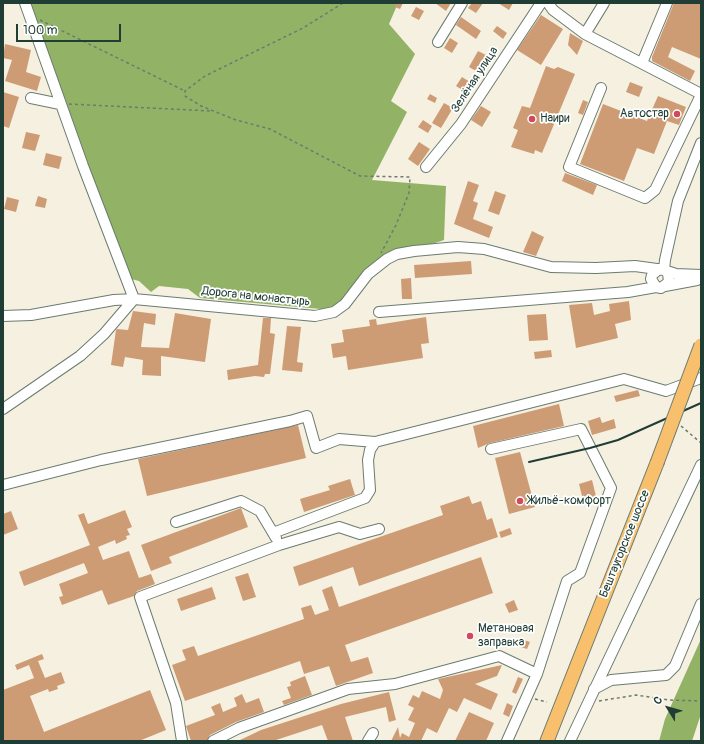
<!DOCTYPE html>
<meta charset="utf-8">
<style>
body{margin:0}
#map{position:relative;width:704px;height:744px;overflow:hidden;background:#f6f0e0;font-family:Pangolin,sans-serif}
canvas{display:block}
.frame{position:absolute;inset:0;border:4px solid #1f3d34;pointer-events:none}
.north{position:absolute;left:648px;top:688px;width:40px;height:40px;-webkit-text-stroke:3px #fff;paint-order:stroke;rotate:307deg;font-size:11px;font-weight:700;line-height:16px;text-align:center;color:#1f3d34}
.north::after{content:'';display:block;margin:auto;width:14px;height:18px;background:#1f3d34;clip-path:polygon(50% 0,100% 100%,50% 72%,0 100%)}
.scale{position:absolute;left:16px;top:24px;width:105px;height:18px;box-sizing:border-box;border:2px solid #1f3d34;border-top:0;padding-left:5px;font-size:12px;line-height:14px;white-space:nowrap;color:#1f3d34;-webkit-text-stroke:3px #fff;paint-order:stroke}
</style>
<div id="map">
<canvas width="704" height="744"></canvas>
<div class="frame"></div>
<div class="north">С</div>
<div class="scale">100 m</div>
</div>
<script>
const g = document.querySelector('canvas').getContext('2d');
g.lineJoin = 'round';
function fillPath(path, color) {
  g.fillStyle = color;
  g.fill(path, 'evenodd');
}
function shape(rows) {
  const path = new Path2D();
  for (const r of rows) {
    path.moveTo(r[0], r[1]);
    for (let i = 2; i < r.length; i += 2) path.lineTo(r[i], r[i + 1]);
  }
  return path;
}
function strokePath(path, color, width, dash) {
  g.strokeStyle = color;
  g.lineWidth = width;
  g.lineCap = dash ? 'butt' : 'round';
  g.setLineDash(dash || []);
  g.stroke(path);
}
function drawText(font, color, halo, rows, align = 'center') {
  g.font = font + ' Pangolin,sans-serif';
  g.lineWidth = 3.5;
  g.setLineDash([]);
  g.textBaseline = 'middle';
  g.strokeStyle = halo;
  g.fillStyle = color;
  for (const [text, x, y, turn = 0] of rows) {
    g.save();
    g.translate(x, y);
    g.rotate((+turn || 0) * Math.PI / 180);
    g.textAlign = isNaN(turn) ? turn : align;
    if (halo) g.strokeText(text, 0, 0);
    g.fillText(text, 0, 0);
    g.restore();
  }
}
fillPath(shape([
 [23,3,398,3,389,24,415,54,391,101,407,112,372,180,446,186,444,240,370,265,343,311,200,298,188,289,159,286,151,292,139,281,127,278],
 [701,639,701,714,692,741,659,741,665,719]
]), '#92b266');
fillPath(shape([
 [397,3,403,3,400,9,395,7],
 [435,3,451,3,446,11],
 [472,3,483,3,476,13,468,8],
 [498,3,513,3,509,10],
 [674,3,701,3,701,59,672,47,668,57,695,71,690,81,652,61,652,57],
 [416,7,424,11,419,20,411,16],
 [541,15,563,29,541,65,517,50],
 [461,17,481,31,476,39,456,25],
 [497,26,507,33,503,39,493,31],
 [570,33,583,41,577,55,568,45],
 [450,38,458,43,452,53,444,48],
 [5,44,31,50,26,72,41,77,37,91,5,81,12,60,3,58],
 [478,51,486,55,476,71,469,67],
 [546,66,554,69,558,67,575,74,542,153,535,150,534,154,511,147,518,130,513,128,522,106,530,108],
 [462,77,470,82,464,91,456,86],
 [630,82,643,87,639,97,626,92],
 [3,92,19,97,9,128,3,126],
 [430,94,437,98,435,103,427,99],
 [658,96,686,107,679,125,667,121,654,154,637,148,624,181,580,164,603,104,647,121],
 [583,100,588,102,583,115,578,113],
 [444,103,453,108,441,128,432,123],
 [481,106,491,112,482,127,471,120],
 [423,120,432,126,428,133,418,127],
 [26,132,40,135,35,151,22,148],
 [419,142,430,149,418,166,408,159],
 [46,153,62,157,59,169,43,165],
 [565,173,597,185,593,195,562,181],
 [468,181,479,185,473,201,478,203,473,219,493,227,489,238,454,224],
 [495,191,506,195,499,215,488,211],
 [38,196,47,199,45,208,35,206],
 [7,197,19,200,16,212,4,209],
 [532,231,544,237,536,256,523,252],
 [471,261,472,274,415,278,414,265],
 [411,278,412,299,402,299,401,279],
 [629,301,631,320,615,324,618,338,576,348,569,305,592,303,594,315,610,311,609,304],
 [133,311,156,314,155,325,144,323,141,347,169,348,175,313,211,319,205,362,161,356,161,376,142,375,143,360,125,357,123,367,111,365,116,330,117,329,128,330],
 [546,314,548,340,529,341,527,315],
 [426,317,429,343,421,344,423,358,348,370,346,356,333,358,331,344,344,342,342,330,370,326,369,320,376,319,377,325],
 [263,318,271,318,270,333,275,334,270,374,265,374,264,377,255,376,228,380,227,370,258,365],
 [287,326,301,327,297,362,303,363,302,372,282,370],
 [551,350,552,357,535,359,534,352],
 [638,390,640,396,616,402,614,396],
 [559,404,564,426,490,443,478,448,473,426],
 [600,417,602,423,614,419,616,428,592,435,588,421],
 [298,425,306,458,147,496,138,459],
 [520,452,535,507,509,514,495,458],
 [350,479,355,495,304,512,300,499,330,490,328,486],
 [592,480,596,496,583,500,579,484],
 [469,496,472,504,481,501,487,520,492,518,498,537,359,586,353,567,299,586,293,567,443,515,440,506],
 [241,508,248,527,169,557,172,563,151,571,141,545],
 [125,510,132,527,127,529,130,535,126,536,127,539,116,544,115,540,98,547,103,560,129,551,139,578,151,574,155,584,137,591,134,596,108,605,102,590,62,605,59,597,63,596,59,584,88,573,84,563,24,586,19,572,90,545,78,515,84,513,88,524],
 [11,511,18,529,3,535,3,514],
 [510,528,512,534,501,538,499,532],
 [481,557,493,593,345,645,351,662,368,657,373,673,336,686,329,666,304,674,300,661,185,701,172,665,186,660,182,650,194,646,198,656,304,619,301,608,311,605,315,615,329,610,322,590,332,586,339,607],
 [248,573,256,597,243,601,235,577],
 [212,587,216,599,181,611,177,599],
 [514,600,518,610,509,613,505,604],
 [521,639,530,642,527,649,518,646],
 [42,654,44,659,38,661,45,678,61,672,65,683,57,686,58,689,49,692,48,689,30,696,44,732,150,690,166,730,139,741,3,741,3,690,34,678,29,665,17,670,15,665],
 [502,665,497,676,475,684,498,694,491,710,464,698,457,712,449,708,437,733,427,728,421,741,391,741,398,727,400,738,402,733,409,737,415,723,408,720,414,708,408,705,413,695,419,698,422,691,440,699,443,690,438,679],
 [305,676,312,695,284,705,282,701,291,698,287,687,291,686,290,682],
 [518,677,523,679,516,694,512,692],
 [389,692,396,720,389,722,386,707,345,717,353,741,328,741,322,725,273,741,238,741,261,730,341,704],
 [242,694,246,703,259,698,264,712,236,722,210,735,207,740,191,741,186,726,215,715,211,707,220,703,223,712,237,706,234,698],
 [507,703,513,706,509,717,503,714],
 [469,712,494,723,486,741,455,741]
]), '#cd9c75');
const minor = shape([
 [25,3,83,166,134,299],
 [548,3,553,10,585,34,701,94],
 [585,34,604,3],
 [438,42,462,3],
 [642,63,667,3],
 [601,88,569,167,645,198,655,190,701,95],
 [31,98,60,104],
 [426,167,461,124,541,3],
 [659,269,652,275,651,279,656,287,661,288,669,282,668,273,664,270,665,260,678,201,701,143],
 [665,286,697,280],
 [379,312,628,292,656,287],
 [3,316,31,315,114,300,134,299,315,316,334,312,345,304,368,274,387,259,397,254,414,251,458,247,484,249,551,267,596,268,635,266,664,270,676,274,701,275],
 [3,409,80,356,104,334,134,299],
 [491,449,581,429,611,488,580,573,567,581,537,674,507,741],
 [3,485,101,460,290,421,307,416,316,448,339,439,375,442,624,379,666,391,701,378],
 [176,522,241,501,260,511,276,538],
 [273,533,365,498,370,490,368,460,370,450,375,442],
 [594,689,611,680,666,675,675,666,701,604],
 [182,741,176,703,140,597,279,545,339,527,360,534,379,529],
 [213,741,239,728,348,689,395,684,499,656,537,674],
 [368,741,373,733],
 [570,741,701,465]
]);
const major = shape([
 [547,741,657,463]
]);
strokePath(minor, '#6a7c70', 12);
strokePath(major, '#6a7c70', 15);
strokePath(shape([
 [343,3,303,28,205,76,185,91,185,96,201,106,236,120,270,129,360,176,410,177,409,193,396,225,381,253],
 [40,20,185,91],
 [69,104,211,111],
 [681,426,701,443],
 [535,699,547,702],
 [599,701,636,695,669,700,701,701]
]), '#6a7c70', 1.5, [3, 3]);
strokePath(minor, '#fff', 10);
strokePath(major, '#f8bf6c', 13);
strokePath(shape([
 [529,462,590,448,618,440,701,403]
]), '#1f3d34', 2);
const majorBridge = shape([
 [657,463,701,345]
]);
strokePath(majorBridge, '#6a7c70', 15, []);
strokePath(majorBridge, '#f8bf6c', 13);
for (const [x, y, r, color] of [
 [677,114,4,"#d1495b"],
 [532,119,4,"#d1495b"],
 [520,501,4,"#d1495b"],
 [470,636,4,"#d1495b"]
]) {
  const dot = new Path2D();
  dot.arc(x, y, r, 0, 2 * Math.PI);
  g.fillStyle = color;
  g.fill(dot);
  strokePath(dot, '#fff', 1.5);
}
drawText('12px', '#1f3d34', '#fff', [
 ["Зелёная улица",475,80,-57],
 ["Дорога на монастырь",256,297,6],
 ["Бештаугорское шоссе",625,544,-68]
]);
drawText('12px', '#1f3d34', '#fff', [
 ["Автостар",669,114,"right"],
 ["Наири",540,119],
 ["Жильё-комфорт",528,501],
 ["Метановая",478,629],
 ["заправка",478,643]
], 'left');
</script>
